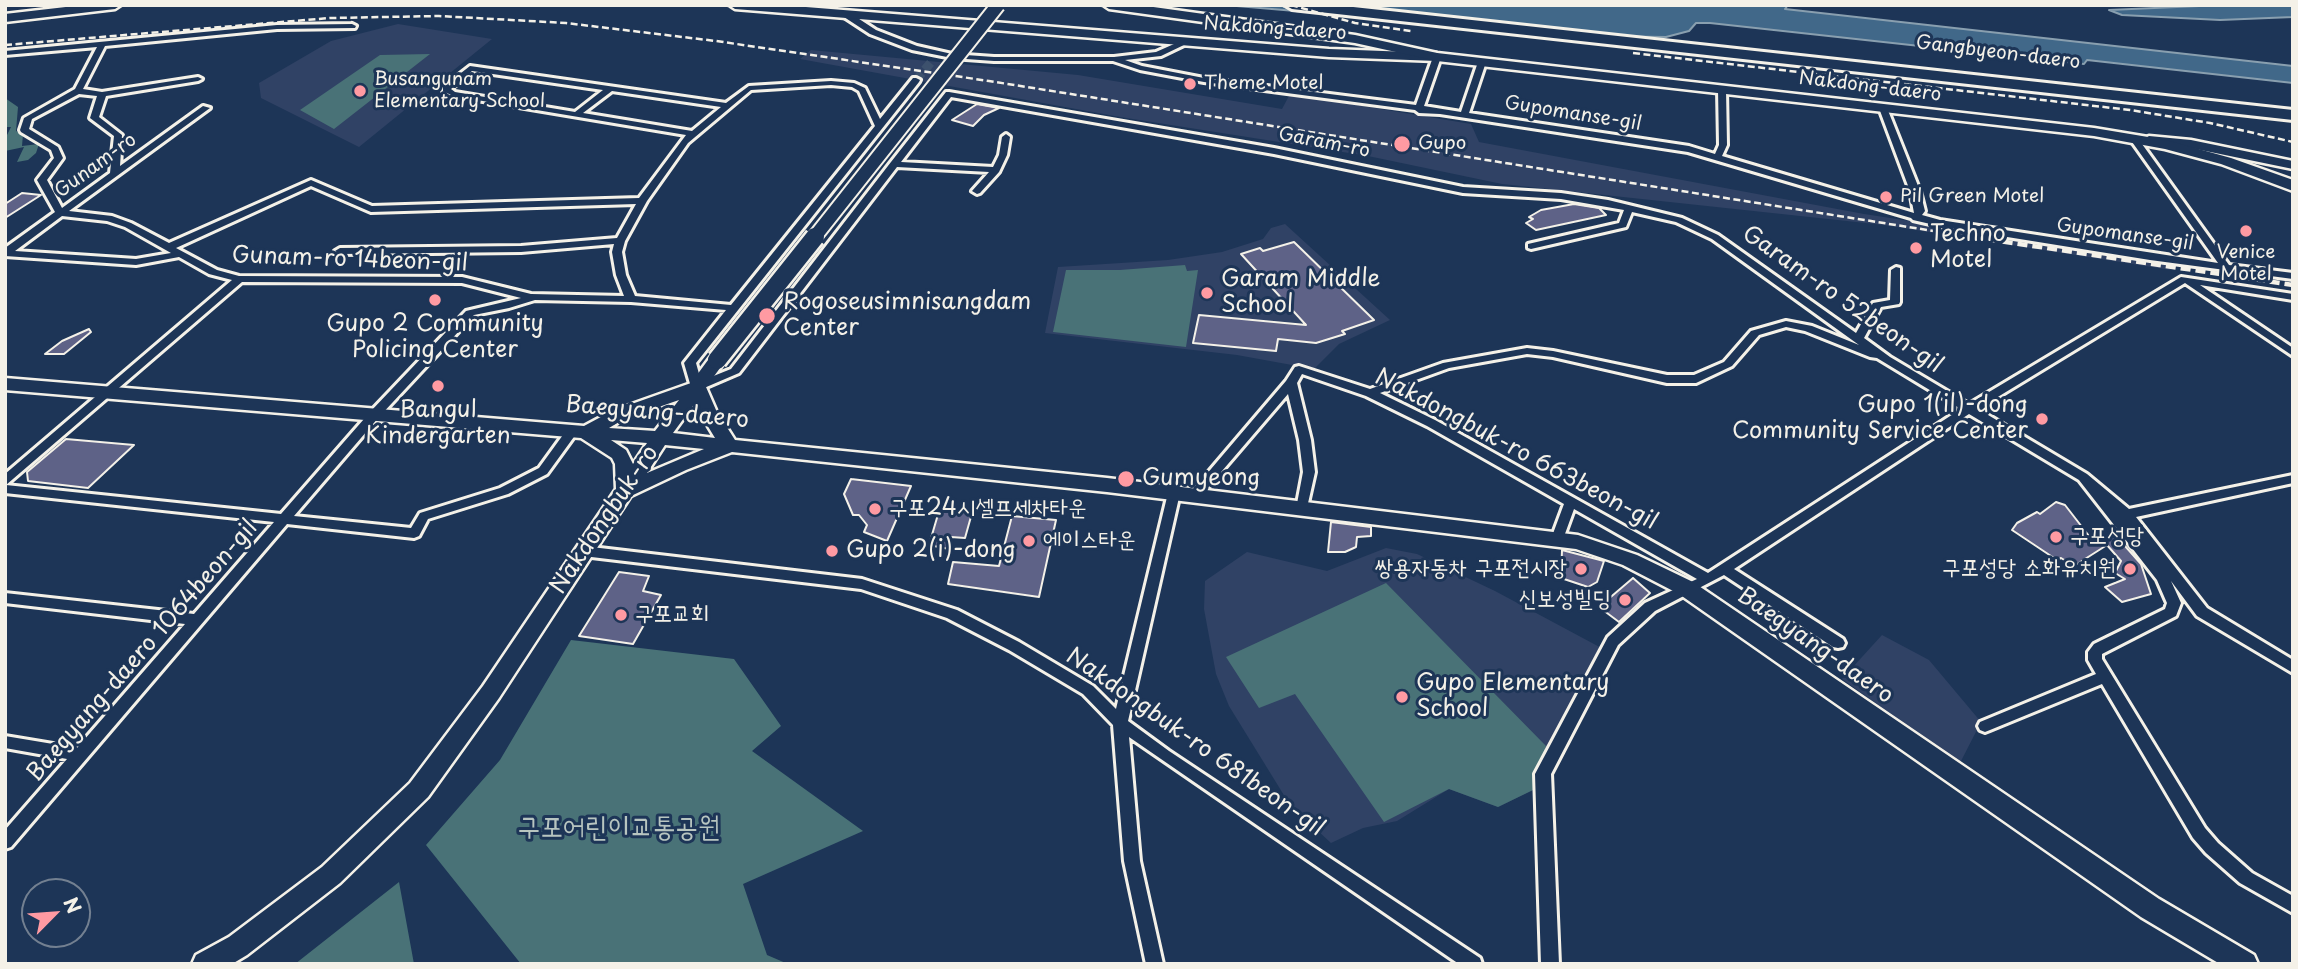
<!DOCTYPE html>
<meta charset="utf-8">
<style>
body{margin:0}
#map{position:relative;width:2298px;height:969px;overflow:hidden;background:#1d3557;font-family:"Playpen Sans",sans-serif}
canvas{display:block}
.frame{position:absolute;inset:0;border:7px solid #f4f1e8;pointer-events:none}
.north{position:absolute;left:21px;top:878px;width:70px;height:70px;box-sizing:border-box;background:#1d3557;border:2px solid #738091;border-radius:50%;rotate:65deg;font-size:19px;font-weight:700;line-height:28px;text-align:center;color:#f4f1e8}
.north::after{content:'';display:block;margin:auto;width:24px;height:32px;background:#ff9aa2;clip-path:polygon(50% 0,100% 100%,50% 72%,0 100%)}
</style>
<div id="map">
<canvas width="2298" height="969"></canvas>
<div class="frame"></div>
<div class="north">N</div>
</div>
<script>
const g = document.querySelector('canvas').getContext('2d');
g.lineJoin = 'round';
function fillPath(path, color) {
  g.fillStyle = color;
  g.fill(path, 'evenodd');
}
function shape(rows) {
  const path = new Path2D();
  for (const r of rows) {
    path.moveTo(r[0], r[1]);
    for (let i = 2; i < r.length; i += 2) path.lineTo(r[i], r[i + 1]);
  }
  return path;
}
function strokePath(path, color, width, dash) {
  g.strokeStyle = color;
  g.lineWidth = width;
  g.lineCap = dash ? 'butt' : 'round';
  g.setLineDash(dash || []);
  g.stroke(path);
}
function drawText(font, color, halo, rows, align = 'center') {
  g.font = font + ' "Playpen Sans","Poor Story",sans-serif';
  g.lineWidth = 6;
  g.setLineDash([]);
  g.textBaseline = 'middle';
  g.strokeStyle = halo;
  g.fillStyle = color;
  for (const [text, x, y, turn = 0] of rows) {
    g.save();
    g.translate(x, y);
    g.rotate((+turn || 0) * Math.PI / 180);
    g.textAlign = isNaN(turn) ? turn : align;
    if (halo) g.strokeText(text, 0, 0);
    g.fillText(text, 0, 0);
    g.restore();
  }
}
fillPath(shape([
 [398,24,492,39,359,147,261,98,259,83,331,41],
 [811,50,1078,75,1282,109,1290,94,1471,124,1479,142,1864,214,2168,260,2171,270,1884,225,1502,184,1368,156,1120,117,800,59],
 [1285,224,1390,320,1339,344,1314,369,1237,355,1045,333,1058,267,1168,260,1222,252,1263,239,1271,228],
 [1386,548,1417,554,1495,591,1607,651,1584,688,1533,790,1498,807,1449,789,1397,821,1363,828,1331,843,1290,805,1229,706,1216,674,1204,609,1205,581,1247,552,1327,571],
 [1882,635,1929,660,1981,722,1960,763,1842,679]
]), '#304265');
fillPath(shape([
 [430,54,334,129,300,110,380,55],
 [5,98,18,107,16,131,23,134,22,146,39,144,36,153,28,160,17,162,24,147,5,151,5,139,11,127,5,127],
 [1185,265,1187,271,1198,270,1186,347,1053,332,1066,270,1120,270],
 [1386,583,1546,746,1533,790,1498,807,1449,789,1384,822,1295,694,1259,708,1226,657],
 [571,640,734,659,781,726,752,751,863,831,743,884,767,955,788,964,521,964,426,845,500,760],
 [399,882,414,964,295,964]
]), '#497277');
const water = shape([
 [1225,5,1788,5,1785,9,2293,66,2293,83,2087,60,2084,64,1710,23,1696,23,1689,31,1666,37,1588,36,1225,5],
 [2222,5,2293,5,2293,17,2220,20,2122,15,2109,10,2222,5]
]);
fillPath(water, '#416889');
strokePath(water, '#899faf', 2);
const building = shape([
 [977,104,999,108,984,115,973,126,952,120,977,104],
 [22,193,41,195,5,218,5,204,22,193],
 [1574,204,1599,208,1606,215,1536,230,1526,223,1533,219,1529,217,1541,210,1574,204],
 [1294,242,1374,320,1342,331,1345,334,1316,343,1278,339,1276,351,1193,343,1199,315,1306,325,1241,254,1260,248,1263,251,1294,242],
 [89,329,91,332,64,354,45,354,62,341,89,329],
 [66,439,134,445,88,488,28,481,27,472,66,439],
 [851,479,911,486,887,541,864,532,867,525,859,515,853,515,844,494,851,479],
 [2056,502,2065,505,2089,536,2119,536,2118,538,2141,564,2151,594,2122,602,2105,587,2125,579,2115,573,2121,561,2107,545,2074,566,2061,558,2057,560,2012,530,2017,523,2037,512,2040,514,2056,502],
 [939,511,972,513,965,538,951,537,949,549,929,545,939,511],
 [1012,516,1056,520,1039,597,948,584,953,562,999,566,1012,516],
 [1331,522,1371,527,1371,536,1357,537,1356,547,1345,552,1328,552,1331,522],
 [1562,550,1604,561,1597,582,1588,587,1561,578,1562,550],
 [619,572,649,576,643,591,661,595,633,644,579,636,619,572],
 [1633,578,1650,593,1619,622,1599,607,1633,578]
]);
fillPath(building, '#5e6287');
strokePath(building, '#f4f1e8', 2);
strokePath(shape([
 [916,80,933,60]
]), '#3d516d', 9, [9, 4.5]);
const street = shape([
 [844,13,850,13,876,30,917,46,952,54,994,57,1114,57,1156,52,1183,40,1186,40,1186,44,1161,56,1125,60,1142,66,1204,78,1416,105,1433,57,1437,55,1441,57,1424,106,1461,112,1478,62,1482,60,1486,62,1469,113,1689,146,1715,154,1719,145,1718,89,1722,87,1726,89,1727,145,1722,156,1914,213,1910,191,1879,108,1883,105,1887,108,1920,191,1925,211,1922,215,1940,220,2218,263,2130,139,2134,136,2137,137,2229,265,2293,273,2293,279,2150,260,1939,226,1913,220,1911,218,1688,152,1440,114,1419,113,1415,110,1204,82,1140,70,1113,61,994,61,952,58,912,50,870,34,844,17,844,13],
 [352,24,356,26,355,28,277,29,105,46,83,89,102,92,198,77,202,79,198,81,106,96,99,117,122,135,120,166,203,106,210,108,69,211,112,216,131,223,169,243,311,180,372,206,639,198,686,135,453,96,443,91,443,87,470,66,726,103,749,86,831,81,854,83,865,88,880,119,913,78,916,78,920,80,919,82,696,363,701,381,731,369,891,162,946,92,949,92,1274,148,1463,187,1561,193,1608,200,1682,218,1718,235,1856,333,1873,303,1890,300,1891,270,1896,267,1900,268,1900,302,1899,304,1881,307,1864,338,1890,357,1969,404,2181,277,2293,294,2293,300,2200,285,2293,348,2293,356,2185,283,1978,409,2087,474,2129,509,2293,475,2293,483,2136,517,2207,608,2293,660,2293,673,2197,616,2171,581,2181,603,2176,616,2102,654,2102,659,2205,828,2218,843,2252,873,2293,896,2293,913,2240,883,2206,853,2193,838,2102,684,1990,730,1985,732,1980,730,1978,726,1980,722,2096,674,2088,660,2088,652,2094,644,2165,609,2167,603,2157,580,2079,480,1969,414,1734,569,1843,639,1845,643,1843,647,1838,648,1833,647,1724,575,1655,611,1618,645,1551,774,1559,964,1541,964,1535,774,1608,637,1645,603,1697,579,1574,509,1562,542,1552,542,1551,539,1564,504,1427,426,1366,396,1302,374,1297,383,1311,440,1315,472,1306,512,1298,512,1296,509,1303,472,1299,440,1288,394,1198,499,1194,500,1188,496,1286,381,1295,367,1299,366,1370,389,1443,363,1527,348,1553,351,1667,375,1694,375,1724,362,1751,331,1786,321,1812,326,1859,345,1712,239,1676,222,1632,212,1626,227,1531,249,1528,248,1528,244,1619,223,1624,210,1561,199,1463,193,1274,154,951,97,901,162,993,167,999,155,1002,137,1006,134,1010,137,1007,155,999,172,980,193,977,194,972,191,989,172,897,167,739,373,697,391,691,387,684,363,726,310,631,302,535,300,509,308,474,315,379,417,294,516,411,528,420,513,500,488,539,468,568,428,576,428,578,431,576,434,547,474,508,494,428,519,419,536,414,538,287,524,11,847,5,849,5,830,67,759,5,748,5,736,77,748,185,624,5,603,5,593,194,614,274,522,5,493,5,474,232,280,209,274,179,257,136,265,5,256,5,248,55,212,37,180,54,158,51,150,21,132,20,130,24,118,75,89,97,47,5,55,5,51,277,25,352,24],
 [472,71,603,90,575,112,455,92,451,89,472,71],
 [831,85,852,87,859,91,875,126,731,305,635,296,626,275,622,252,625,241,647,201,688,143,751,90,831,85],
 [612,91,721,107,692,131,583,113,612,91],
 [79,94,97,96,90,118,114,136,110,173,62,208,47,180,63,158,58,147,29,129,32,119,79,94],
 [311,186,371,212,636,204,617,238,521,246,340,248,335,251,340,254,521,252,614,244,612,252,616,275,624,296,531,294,462,277,239,276,217,270,176,248,311,186],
 [62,216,107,221,125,227,171,253,136,259,15,251,62,216],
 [242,282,462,283,521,298,466,311,371,411,281,514,6,485,242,282],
 [1786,327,1805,331,1870,357,1877,358,1961,409,1708,573,1435,420,1380,393,1449,368,1527,354,1553,357,1667,383,1696,383,1732,366,1759,335,1786,327],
 [1174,489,1180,493,1128,721,1169,751,1480,958,1482,964,1459,964,1129,737,1140,861,1163,964,1146,964,1124,861,1113,725,1083,694,1009,650,947,618,861,589,583,556,578,554,577,551,578,548,583,546,862,579,957,610,1019,642,1093,686,1116,709,1168,493,1174,489]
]);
const secondary = shape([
 [83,5,121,5,115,9,5,22,5,14,83,5],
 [729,5,781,5,1329,49,1437,53,1443,57,1437,61,1329,57,735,9,729,5],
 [2149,136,2191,140,2293,161,2293,169,2191,148,2144,143,2142,140,2149,136],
 [717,355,726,360,706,387,716,410,735,440,1107,478,1578,535,1637,555,1693,582,2159,899,2254,955,2258,964,2220,964,2141,917,1679,594,1623,565,1576,549,1107,492,732,452,686,470,631,496,499,698,428,797,340,883,247,955,232,964,192,964,196,955,229,937,322,867,410,783,483,686,616,489,615,464,612,458,581,438,5,390,5,378,584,426,612,411,691,383,711,356,717,355],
 [679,400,655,431,609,428,624,419,679,400],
 [695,403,698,410,715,438,673,433,695,403],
 [611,440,647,443,633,464,626,450,611,440],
 [665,445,704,449,647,473,665,445]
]);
const primary = shape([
 [1103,5,1139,5,1355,35,1437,53,2094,128,2166,140,2231,158,2293,180,2293,191,2221,164,2165,149,2094,136,1437,61,1355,43,1109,9,1103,5]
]);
const highway = shape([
 [1285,5,1335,5,2293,110,2293,120,1292,9,1285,5]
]);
strokePath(street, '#f4f1e8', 6);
strokePath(secondary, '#f4f1e8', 5);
strokePath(primary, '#f4f1e8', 5);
strokePath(highway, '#f4f1e8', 6);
fillPath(street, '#1d3557');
fillPath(secondary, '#1d3557');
fillPath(primary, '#1d3557');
fillPath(highway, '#1d3557');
strokePath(shape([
 [1291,5,1355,23,1411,31],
 [5,45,330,18,439,16,566,23,716,41,989,81,1984,239],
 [1633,53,2130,110,2210,123,2293,142]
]), '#f4f1e8', 2.5, [7, 3.5]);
strokePath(shape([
 [1973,237,2293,285]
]), '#f4f1e8', 4.5, [10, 5]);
const secondaryBridgeFar1 = shape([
 [813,239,998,5]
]);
const secondaryBridge = shape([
 [717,360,815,237]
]);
strokePath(secondaryBridgeFar1, '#f4f1e8', 17, []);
strokePath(secondaryBridge, '#f4f1e8', 23, []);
strokePath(secondaryBridgeFar1, '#1d3557', 13);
strokePath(secondaryBridge, '#1d3557', 18);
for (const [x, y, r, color] of [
 [1190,84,7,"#ff9aa2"],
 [360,91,7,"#ff9aa2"],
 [1402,144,9,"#ff9aa2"],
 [1886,197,7,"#ff9aa2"],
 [2246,231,7,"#ff9aa2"],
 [1916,248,7,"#ff9aa2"],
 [1207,293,7,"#ff9aa2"],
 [435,300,7,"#ff9aa2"],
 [767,316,9,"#ff9aa2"],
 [438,386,7,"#ff9aa2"],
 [2042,419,7,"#ff9aa2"],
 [1126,479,9,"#ff9aa2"],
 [875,509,7,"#ff9aa2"],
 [2056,537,7,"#ff9aa2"],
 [1029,541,7,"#ff9aa2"],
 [832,551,7,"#ff9aa2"],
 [1581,569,7,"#ff9aa2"],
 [2130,569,7,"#ff9aa2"],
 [1625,600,7,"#ff9aa2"],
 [621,615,7,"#ff9aa2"],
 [1402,697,7,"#ff9aa2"]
]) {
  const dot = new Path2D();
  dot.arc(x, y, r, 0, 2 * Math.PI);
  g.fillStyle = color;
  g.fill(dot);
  strokePath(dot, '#1d3557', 2.5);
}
drawText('19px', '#f4f1e8', '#1d3557', [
 ["Nakdong-daero",1275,29,4],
 ["Gangbyeon-daero",1998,53,7],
 ["Nakdong-daero",1870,87,7],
 ["Gupomanse-gil",1573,114,9],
 ["Garam-ro",1324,143,11],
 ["Gunam-ro",96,166,-36],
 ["Gupomanse-gil",2125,235,8]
]);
drawText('19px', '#f4f1e8', '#1d3557', [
 ["Busangunam",374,80],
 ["Elementary School",374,102],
 ["Theme Motel",1204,84],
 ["Gupo",1418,144],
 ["Pil Green Motel",1900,197],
 ["Venice",2246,253,"center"],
 ["Motel",2246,275,"center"]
], 'left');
drawText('23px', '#f4f1e8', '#1d3557', [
 ["Techno",1930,235],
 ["Motel",1930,261],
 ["Garam Middle",1221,280],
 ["School",1221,306],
 ["Rogoseusimnisangdam",783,303],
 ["Center",783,329],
 ["Gupo 2 Community",435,325,"center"],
 ["Policing Center",435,351,"center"],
 ["Gupo 1(il)-dong",2028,406,"right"],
 ["Community Service Center",2028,432,"right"],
 ["Bangul",438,411,"center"],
 ["Kindergarten",438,437,"center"],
 ["Gumyeong",1142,479],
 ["구포24시셀프세차타운",889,509],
 ["구포성당",2070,537],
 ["에이스타운",1043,541],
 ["Gupo 2(i)-dong",846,551],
 ["쌍용자동차 구포전시장",1567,569,"right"],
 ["구포성당 소화유치원",2116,569,"right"],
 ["신보성빌딩",1611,600,"right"],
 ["구포교회",635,615],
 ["Gupo Elementary",1416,684],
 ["School",1416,710]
], 'left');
drawText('23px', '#f4f1e8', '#1d3557', [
 ["Gunam-ro 14beon-gil",350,260,2],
 ["Garam-ro 52beon-gil",1842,300,35],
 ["Baegyang-daero",657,413,5],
 ["Nakdongbuk-ro 663beon-gil",1516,450,28],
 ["Nakdongbuk-ro",605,520,-56],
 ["Baegyang-daero",1815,646,35],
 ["Baegyang-daero 1064beon-gil",143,651,-49],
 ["Nakdongbuk-ro 681beon-gil",1195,743,35]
]);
drawText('28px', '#b8c5c0', '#1d3557', [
 ["구포어린이교통공원",619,828]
]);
</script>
